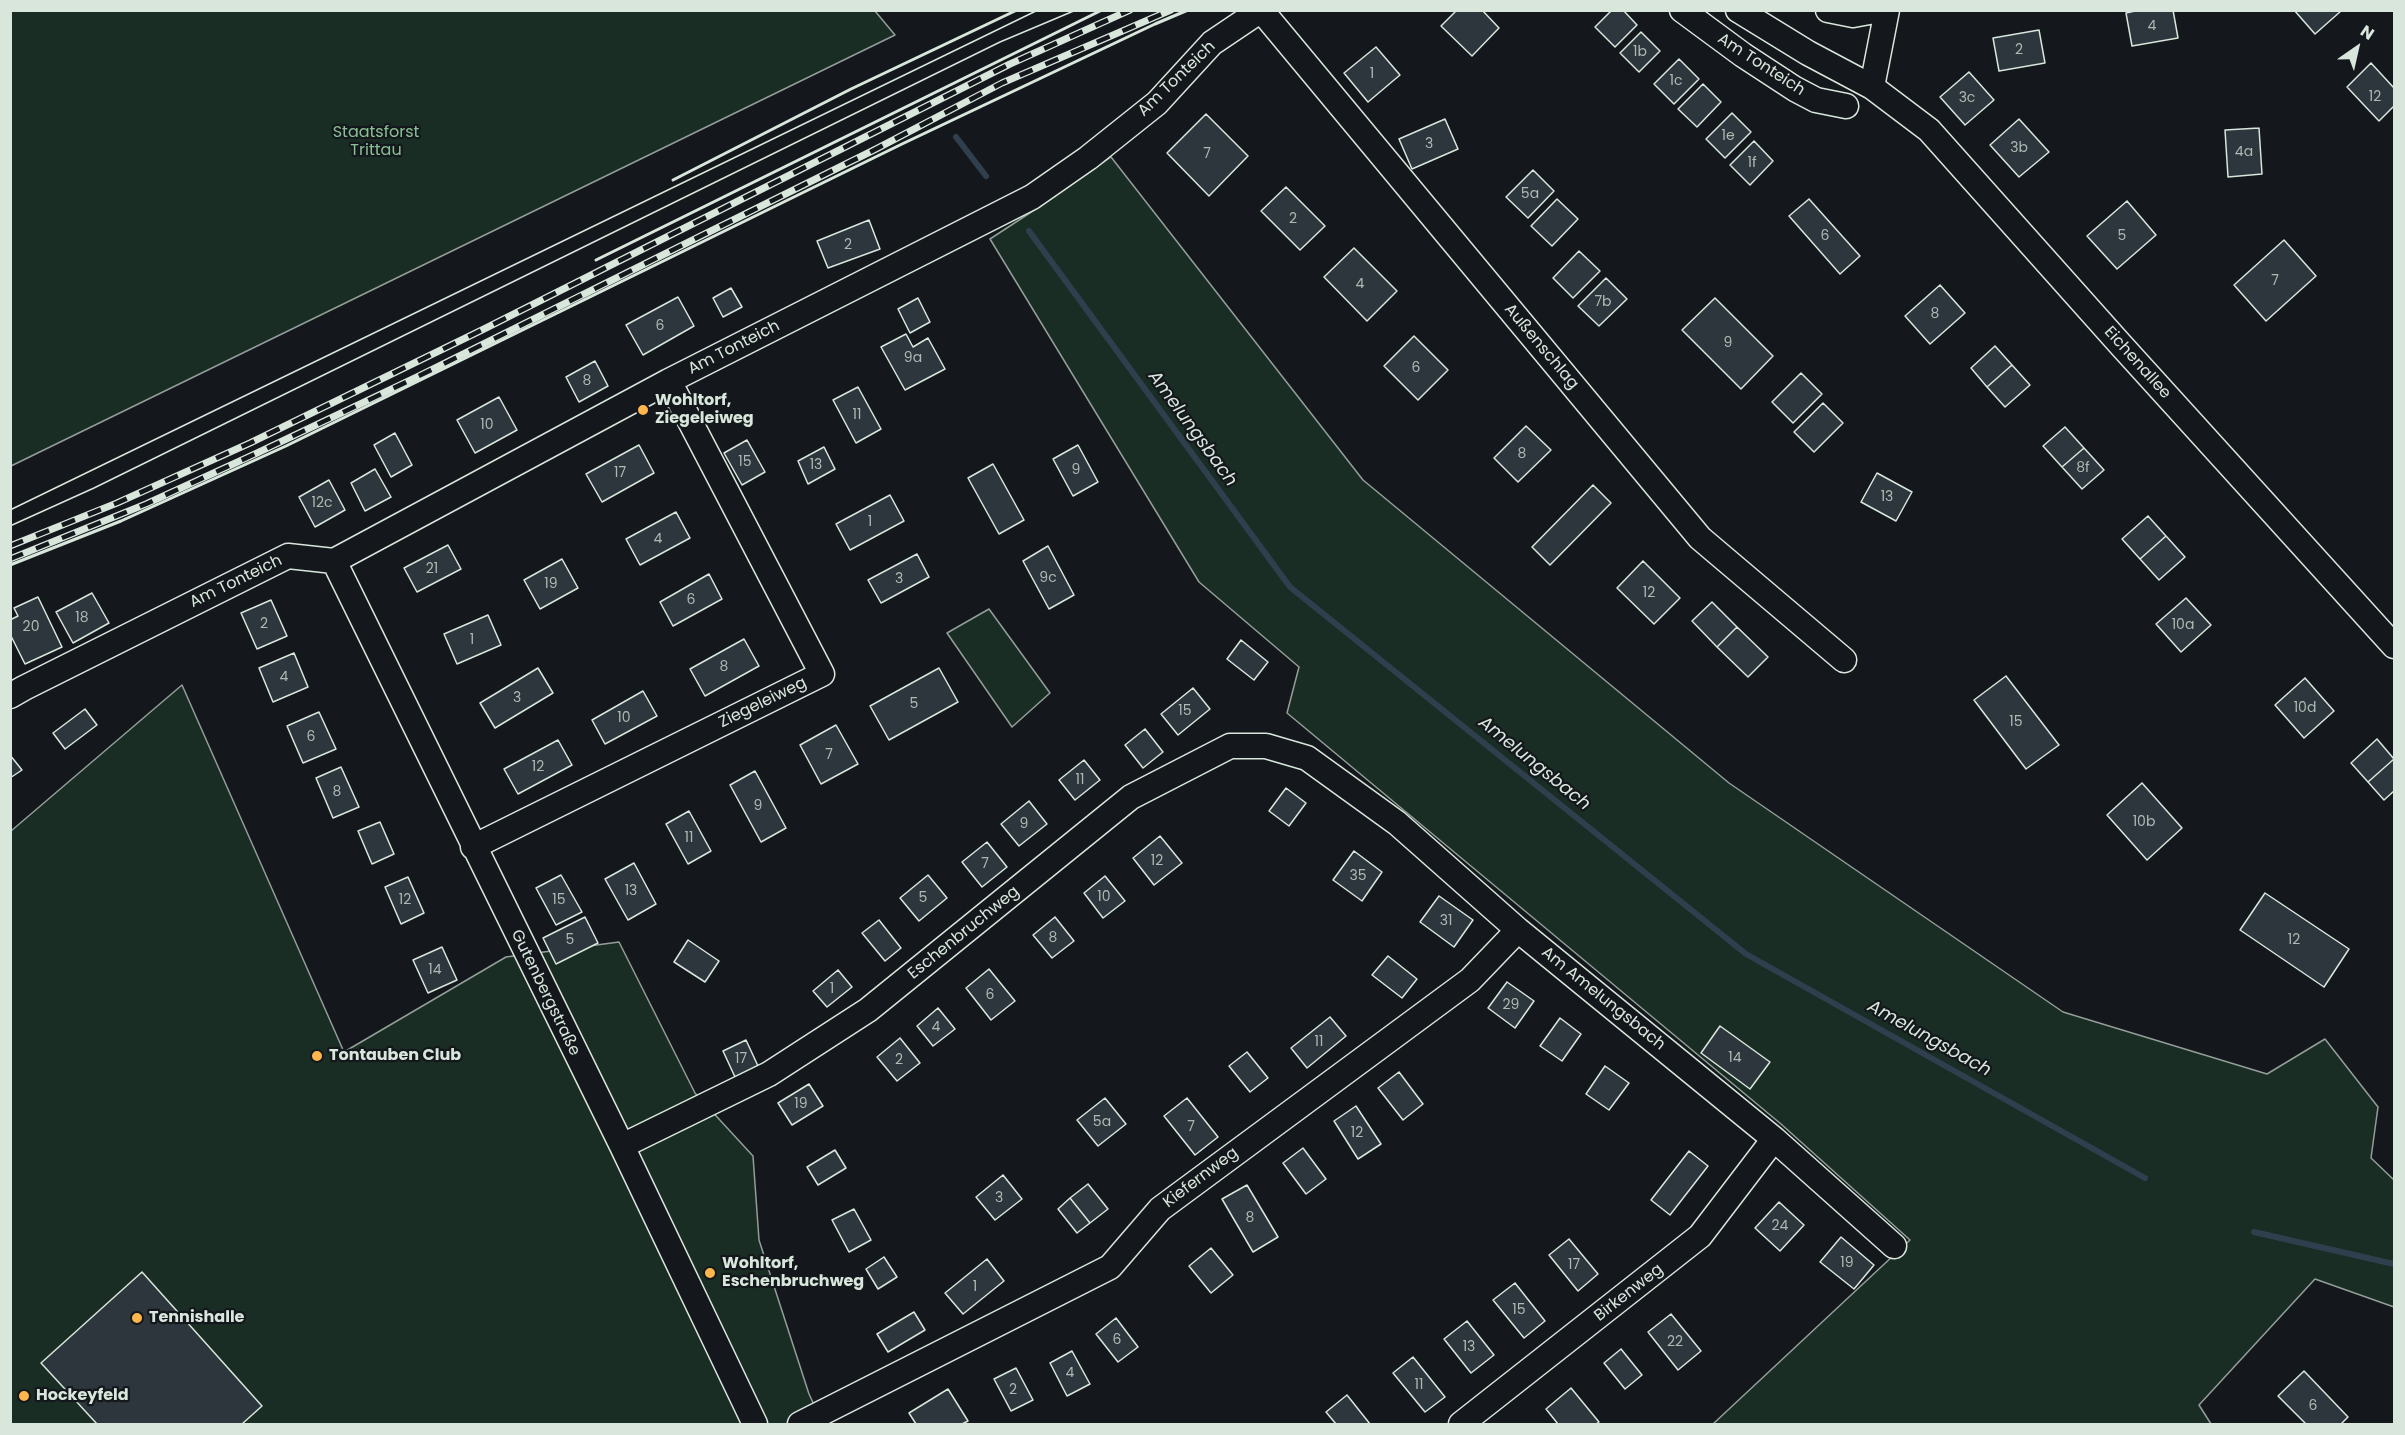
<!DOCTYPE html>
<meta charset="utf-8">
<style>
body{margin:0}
#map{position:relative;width:2405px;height:1435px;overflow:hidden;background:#14181c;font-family:Poppins,sans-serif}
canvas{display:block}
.frame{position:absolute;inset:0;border:12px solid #d8e6dc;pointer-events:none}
.north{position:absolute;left:2327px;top:18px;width:60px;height:60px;-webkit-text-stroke:4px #14181c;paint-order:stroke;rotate:34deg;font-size:16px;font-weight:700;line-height:24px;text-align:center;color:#d8e6dc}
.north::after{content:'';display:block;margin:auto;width:21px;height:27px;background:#d8e6dc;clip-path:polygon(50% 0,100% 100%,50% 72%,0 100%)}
</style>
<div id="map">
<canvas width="2405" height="1435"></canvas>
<div class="frame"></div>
<div class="north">N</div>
</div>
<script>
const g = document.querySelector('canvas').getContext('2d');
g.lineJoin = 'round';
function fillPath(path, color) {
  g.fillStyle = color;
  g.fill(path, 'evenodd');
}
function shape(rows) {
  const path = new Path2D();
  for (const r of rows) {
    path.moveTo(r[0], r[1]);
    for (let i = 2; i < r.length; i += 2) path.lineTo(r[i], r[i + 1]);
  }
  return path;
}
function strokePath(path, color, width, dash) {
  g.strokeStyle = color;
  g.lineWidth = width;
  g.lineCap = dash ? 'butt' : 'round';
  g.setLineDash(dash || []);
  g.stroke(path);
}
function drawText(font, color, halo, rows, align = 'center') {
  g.font = font + ' Poppins,sans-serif';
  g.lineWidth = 4.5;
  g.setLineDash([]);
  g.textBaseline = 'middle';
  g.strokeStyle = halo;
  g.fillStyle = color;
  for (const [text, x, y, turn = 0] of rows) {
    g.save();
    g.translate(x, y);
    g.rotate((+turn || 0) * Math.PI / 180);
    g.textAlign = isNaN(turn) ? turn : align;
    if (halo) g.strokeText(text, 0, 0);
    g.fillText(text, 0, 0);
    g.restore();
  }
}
const green = shape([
 [875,11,895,35,11,466,11,11,875,11],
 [1111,157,1363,480,1729,783,2063,1012,2267,1074,2325,1039,2378,1107,2371,1158,2394,1180,2394,1307,2315,1279,2199,1405,2211,1424,1713,1424,1910,1240,1781,1124,1287,713,1299,667,1199,582,990,239,1042,205,1111,157],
 [989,609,1050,693,1012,727,947,633,989,609],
 [182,685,344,1052,506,957,619,942,695,1093,753,1156,759,1240,809,1394,823,1424,11,1424,11,831,182,685]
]);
fillPath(green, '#1a2d24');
strokePath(green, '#939e99', 1.5);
strokePath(shape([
 [956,137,986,176],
 [1029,231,1290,587,1746,954,2145,1178],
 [2254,1232,2394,1264]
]), '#2f3f4d', 6);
const building = shape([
 [1457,10,1482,10,1499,28,1472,56,1441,26,1457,10],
 [1612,10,1623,10,1637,25,1615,47,1595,27,1612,10],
 [2140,10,2173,10,2178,38,2132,46,2126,13,2140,10],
 [2294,10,2340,10,2341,11,2315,34,2294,10],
 [2039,30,2045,63,1999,71,1993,38,2039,30],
 [1641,32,1660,51,1639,72,1620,53,1641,32],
 [1376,47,1400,75,1368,102,1344,73,1376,47],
 [1679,59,1699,79,1674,104,1654,84,1679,59],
 [2371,63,2394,88,2394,106,2379,121,2347,87,2371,63],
 [1969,72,1994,100,1965,125,1940,97,1969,72],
 [1703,84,1721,102,1697,127,1678,109,1703,84],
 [1732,113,1751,132,1725,158,1706,139,1732,113],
 [1206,114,1248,156,1209,196,1167,153,1206,114],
 [1445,119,1458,149,1412,169,1399,139,1445,119],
 [2019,119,2049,152,2019,177,1990,145,2019,119],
 [2259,128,2262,174,2228,177,2225,130,2259,128],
 [1754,141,1773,161,1750,185,1730,165,1754,141],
 [1533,170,1554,191,1528,218,1506,197,1533,170],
 [1286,187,1325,226,1300,250,1261,211,1286,187],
 [1557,199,1578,219,1552,246,1531,226,1557,199],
 [1809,199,1860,256,1840,274,1789,216,1809,199],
 [2127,201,2156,235,2117,269,2087,236,2127,201],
 [869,220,880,249,828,268,817,241,869,220],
 [2284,240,2316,276,2266,321,2234,285,2284,240],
 [1354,248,1397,291,1367,321,1324,277,1354,248],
 [1579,251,1600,271,1573,298,1553,278,1579,251],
 [1606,278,1627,299,1599,326,1578,306,1606,278],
 [1940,285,1965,313,1930,344,1905,316,1940,285],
 [731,288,742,307,723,317,713,298,731,288],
 [678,297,694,326,643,355,626,325,678,297],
 [918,298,930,322,910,333,898,309,918,298],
 [1715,298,1773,356,1741,389,1682,330,1715,298],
 [906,334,913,347,928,338,945,369,905,390,881,347,906,334],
 [1414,336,1448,370,1418,400,1384,366,1414,336],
 [1995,346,2012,365,1987,387,1971,368,1995,346],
 [595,361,608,386,579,402,566,377,595,361],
 [2012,365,2030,385,2005,407,1987,387,2012,365],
 [1801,373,1822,394,1793,423,1772,402,1801,373],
 [858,387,881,429,856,443,833,400,858,387],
 [499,397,517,430,475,453,457,420,499,397],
 [1823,403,1843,423,1814,452,1794,432,1823,403],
 [1526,426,1551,450,1518,482,1494,458,1526,426],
 [2065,427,2084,448,2062,467,2043,446,2065,427],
 [395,433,412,465,391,477,374,445,395,433],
 [747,440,765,472,742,485,724,453,747,440],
 [639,445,654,473,602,502,586,474,639,445],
 [1078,445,1098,482,1073,496,1053,459,1078,445],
 [824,447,835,469,808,484,798,461,824,447],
 [2084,448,2104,470,2082,489,2062,467,2084,448],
 [993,464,1024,520,999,534,968,478,993,464],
 [375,469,391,497,365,511,351,483,375,469],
 [1877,473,1912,492,1896,521,1861,502,1877,473],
 [329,480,345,510,315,527,299,497,329,480],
 [1593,485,1611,503,1550,565,1532,547,1593,485],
 [890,495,904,521,850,550,836,524,890,495],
 [676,512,690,538,640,565,626,539,676,512],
 [2148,516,2166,536,2140,559,2122,539,2148,516],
 [2166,536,2185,557,2159,580,2140,559,2166,536],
 [448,545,461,569,417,592,404,568,448,545],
 [1048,546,1074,595,1049,609,1023,561,1048,546],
 [917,554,929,577,881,603,868,580,917,554],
 [562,559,578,588,540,609,524,580,562,559],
 [1643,561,1680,598,1654,624,1617,588,1643,561],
 [709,574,722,599,673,626,660,602,709,574],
 [92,593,109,623,73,643,56,612,92,593],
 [38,597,62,647,25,664,10,634,10,620,18,616,14,608,38,597],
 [2186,598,2211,625,2181,652,2156,624,2186,598],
 [271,600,287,636,257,649,241,613,271,600],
 [1712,602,1737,627,1717,647,1692,621,1712,602],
 [488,615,501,645,457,664,444,634,488,615],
 [1737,627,1768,657,1748,677,1717,647,1737,627],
 [744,639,759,666,705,696,690,669,744,639],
 [1241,640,1268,662,1254,680,1227,659,1241,640],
 [294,653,308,687,273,702,259,668,294,653],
 [538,668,553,693,495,728,480,703,538,668],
 [939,668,958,702,889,740,870,706,939,668],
 [2006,676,2059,745,2026,769,1974,700,2006,676],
 [2305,678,2334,711,2304,738,2275,705,2305,678],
 [1193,688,1210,709,1178,735,1161,714,1193,688],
 [643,691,657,716,605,744,592,720,643,691],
 [85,709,97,725,65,749,53,733,85,709],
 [319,712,336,749,303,763,287,726,319,712],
 [836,725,858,764,821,784,800,745,836,725],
 [1145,729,1163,752,1143,768,1125,745,1145,729],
 [2377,739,2394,759,2368,782,2351,763,2377,739],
 [558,740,572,765,518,794,504,769,558,740],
 [10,755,22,770,10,778,10,755],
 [2394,759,2394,791,2384,800,2368,782,2394,759],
 [1084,760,1100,780,1075,800,1059,780,1084,760],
 [341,767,359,807,333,818,316,778,341,767],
 [755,771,786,828,761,842,730,785,755,771],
 [2142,783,2182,828,2147,860,2107,815,2142,783],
 [1286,788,1306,803,1289,826,1269,811,1286,788],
 [1029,801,1047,824,1019,846,1001,824,1029,801],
 [689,811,711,851,688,864,666,824,689,811],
 [380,822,394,854,372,864,358,831,380,822],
 [1160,836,1182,863,1154,885,1133,858,1160,836],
 [987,842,1007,867,982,887,962,862,987,842],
 [1354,851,1382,872,1362,901,1333,880,1354,851],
 [634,863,656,904,628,920,605,879,634,863],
 [561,875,582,912,556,925,536,888,561,875],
 [928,875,947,898,919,921,900,898,928,875],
 [1105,876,1125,901,1103,918,1084,893,1105,876],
 [408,877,424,913,401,924,385,887,408,877],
 [2265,893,2349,949,2324,987,2240,930,2265,893],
 [1439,896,1473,920,1454,947,1420,922,1439,896],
 [585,917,598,943,556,964,543,938,585,917],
 [1055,917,1074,941,1052,958,1033,935,1055,917],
 [879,920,901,948,885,961,862,933,879,920],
 [688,940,719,961,705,982,674,962,688,940],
 [442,947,457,980,428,993,413,960,442,947],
 [1388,956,1417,979,1402,998,1372,975,1388,956],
 [989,969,1015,1001,991,1020,966,988,989,969],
 [838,970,852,987,827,1007,813,991,838,970],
 [1507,982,1534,1001,1515,1028,1488,1008,1507,982],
 [938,1008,955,1029,933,1046,917,1026,938,1008],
 [1330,1017,1346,1036,1307,1068,1291,1048,1330,1017],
 [1560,1018,1581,1034,1562,1061,1540,1046,1560,1018],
 [1720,1026,1770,1062,1750,1089,1701,1053,1720,1026],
 [900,1038,920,1063,897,1081,877,1057,900,1038],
 [746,1040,758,1066,735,1077,723,1051,746,1040],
 [1247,1052,1268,1078,1250,1092,1229,1066,1247,1052],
 [1605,1066,1629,1083,1609,1110,1586,1094,1605,1066],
 [1399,1072,1423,1104,1403,1120,1378,1088,1399,1072],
 [809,1084,823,1106,792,1125,778,1103,809,1084],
 [1105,1098,1126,1124,1098,1146,1077,1120,1105,1098],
 [1187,1098,1218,1137,1195,1155,1164,1116,1187,1098],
 [1356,1106,1381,1144,1358,1159,1334,1121,1356,1106],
 [1303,1148,1326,1179,1306,1194,1283,1163,1303,1148],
 [835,1150,846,1168,818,1185,807,1167,835,1150],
 [1689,1151,1708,1166,1670,1215,1651,1200,1689,1151],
 [1003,1175,1022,1199,995,1220,976,1197,1003,1175],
 [1088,1184,1108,1209,1090,1223,1070,1198,1088,1184],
 [1247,1185,1278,1237,1253,1252,1222,1199,1247,1185],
 [1070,1198,1090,1223,1077,1233,1058,1209,1070,1198],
 [1779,1202,1804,1225,1780,1251,1755,1228,1779,1202],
 [854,1209,871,1240,849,1252,832,1220,854,1209],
 [1841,1237,1874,1265,1854,1289,1820,1262,1841,1237],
 [1569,1239,1598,1274,1578,1291,1549,1255,1569,1239],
 [1211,1248,1233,1275,1211,1293,1189,1266,1211,1248],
 [884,1257,897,1277,878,1289,866,1269,884,1257],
 [987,1259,1004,1281,963,1314,945,1293,987,1259],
 [142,1272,262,1406,242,1424,97,1424,41,1363,142,1272],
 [1515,1283,1545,1321,1524,1338,1493,1300,1515,1283],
 [914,1312,925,1330,888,1352,877,1334,914,1312],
 [1671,1314,1701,1351,1678,1370,1648,1332,1671,1314],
 [1116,1318,1138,1347,1118,1362,1096,1334,1116,1318],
 [1467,1321,1494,1355,1471,1373,1444,1339,1467,1321],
 [1621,1349,1642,1375,1625,1389,1604,1363,1621,1349],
 [1072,1351,1090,1384,1067,1396,1050,1363,1072,1351],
 [1413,1357,1445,1397,1425,1412,1393,1373,1413,1357],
 [1016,1368,1033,1400,1011,1411,994,1379,1016,1368],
 [2304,1371,2348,1417,2341,1424,2306,1424,2278,1396,2304,1371],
 [1571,1388,1599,1422,1596,1424,1558,1424,1546,1409,1571,1388],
 [948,1389,968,1421,962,1424,916,1424,909,1413,948,1389],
 [1347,1395,1370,1424,1336,1424,1326,1412,1347,1395]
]);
fillPath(building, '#2c363c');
strokePath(building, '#d8e6dc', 1.5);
const minor = shape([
 [1261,10,1700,538,1844,660],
 [1682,10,1743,55,1795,89,1816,100,1846,106],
 [1738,10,1808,53,1872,87,1929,130,2120,344,2394,646],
 [1828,10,1853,15,1880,10],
 [1872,87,1887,10],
 [334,561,622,1146,755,1424],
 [10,696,24,688,288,556,334,561,669,381,1032,197,1088,158,1157,103,1212,43,1261,10],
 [473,847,822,674,669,381],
 [622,1146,769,1074,868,1010,1131,797,1230,746,1266,746,1307,758,1397,823,1518,930,1774,1139,1894,1246],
 [800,1424,1110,1267,1160,1209,1470,980,1518,930],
 [1461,1424,1700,1236,1774,1139]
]);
strokePath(minor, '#d8e6dc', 27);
strokePath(minor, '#14181c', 24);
strokePath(shape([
 [10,510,1038,10],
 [10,526,94,488,1000,42,1076,10]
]), '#d8e6dc', 1.5);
const rail = shape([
 [10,546,117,503,250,443,484,329,1010,64,1130,10],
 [10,559,146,504,255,454,417,377,876,149,1002,83,1171,10]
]);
strokePath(rail, '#d8e6dc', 7);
strokePath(rail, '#14181c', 4.5, [14]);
strokePath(shape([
 [673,180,851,89,1017,10],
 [596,260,1102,10],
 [10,565,121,521,286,446,902,144,1155,24,1188,10]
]), '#d8e6dc', 3);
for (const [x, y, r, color] of [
 [643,410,6,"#ffb74d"],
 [317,1056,6,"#ffb74d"],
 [710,1273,6,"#ffb74d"],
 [137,1318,6,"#ffb74d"],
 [24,1396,6,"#ffb74d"]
]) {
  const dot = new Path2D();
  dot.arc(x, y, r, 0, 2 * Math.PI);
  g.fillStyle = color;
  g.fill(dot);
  strokePath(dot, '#14181c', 2);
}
drawText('14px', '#adbab4', null, [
 ["4",2152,26],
 ["2",2019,50],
 ["1b",1640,52],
 ["1",1372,74],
 ["1c",1676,81],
 ["12",2375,97],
 ["3c",1967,98],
 ["1e",1728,136],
 ["3",1429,144],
 ["3b",2019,148],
 ["4a",2244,152],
 ["7",1207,154],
 ["1f",1752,163],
 ["5a",1530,194],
 ["2",1293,219],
 ["6",1825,236],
 ["5",2122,236],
 ["2",848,245],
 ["7",2275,281],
 ["4",1360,284],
 ["7b",1603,302],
 ["8",1935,314],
 ["6",660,326],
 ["9",1728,343],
 ["9a",913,358],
 ["6",1416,368],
 ["8",587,381],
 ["11",857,415],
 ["10",487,425],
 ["8",1522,454],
 ["15",745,462],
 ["13",816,465],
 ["8f",2083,468],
 ["9",1076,470],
 ["17",620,473],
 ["13",1887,497],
 ["12c",322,503],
 ["1",870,522],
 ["4",658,539],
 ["21",432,569],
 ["9c",1048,578],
 ["3",899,579],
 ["19",551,584],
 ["12",1649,593],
 ["6",691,600],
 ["18",82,618],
 ["2",264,624],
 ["10a",2183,625],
 ["20",31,627],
 ["1",472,640],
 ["8",724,667],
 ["4",284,677],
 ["3",517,698],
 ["5",914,704],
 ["10d",2305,708],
 ["15",1185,711],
 ["10",624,718],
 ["15",2016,722],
 ["6",311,737],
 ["7",829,755],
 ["12",538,767],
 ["11",1080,780],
 ["8",337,792],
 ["9",758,806],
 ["10b",2144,822],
 ["9",1024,824],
 ["11",689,838],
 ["12",1157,861],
 ["7",985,864],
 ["35",1358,876],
 ["13",631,891],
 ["10",1104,897],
 ["5",923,898],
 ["12",405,900],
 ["15",559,900],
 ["31",1446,921],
 ["8",1053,938],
 ["5",570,940],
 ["12",2294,940],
 ["14",435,970],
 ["1",832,989],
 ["6",990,995],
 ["29",1511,1005],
 ["4",936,1027],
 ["11",1319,1042],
 ["14",1735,1058],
 ["17",741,1059],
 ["2",899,1060],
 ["19",801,1104],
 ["5a",1102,1122],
 ["7",1191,1127],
 ["12",1357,1133],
 ["3",999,1198],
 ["8",1250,1218],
 ["24",1780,1226],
 ["19",1847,1263],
 ["17",1574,1265],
 ["1",975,1287],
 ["15",1519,1310],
 ["6",1117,1340],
 ["22",1675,1342],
 ["13",1469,1347],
 ["4",1070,1373],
 ["11",1419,1385],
 ["2",1013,1390],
 ["6",2313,1406]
]);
drawText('16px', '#d8e6dc', '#14181c', [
 ["Am Tonteich",1761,65,33],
 ["Am Tonteich",1177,79,-44],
 ["Außenschlag",1541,347,50],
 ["Am Tonteich",734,348,-27],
 ["Eichenallee",2137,363,48],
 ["Am Tonteich",236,582,-26],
 ["Ziegeleiweg",763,703,-26],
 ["Eschenbruchweg",964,933,-39],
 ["Gutenbergstraße",545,993,64],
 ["Am Amelungsbach",1603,999,39],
 ["Kiefernweg",1201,1178,-37],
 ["Birkenweg",1629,1293,-38]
]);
drawText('16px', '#8ac095', '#14181c', [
 ["Staatsforst",376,133],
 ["Trittau",376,151]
]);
drawText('bold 16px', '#d8e6dc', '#14181c', [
 ["Wohltorf,",655,401],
 ["Ziegeleiweg",655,419],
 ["Tontauben Club",329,1056],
 ["Wohltorf,",722,1264],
 ["Eschenbruchweg",722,1282],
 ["Tennishalle",149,1318],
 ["Hockeyfeld",36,1396]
], 'left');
drawText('italic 18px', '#d8e6dc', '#14181c', [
 ["Amelungsbach",1192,429,54],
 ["Amelungsbach",1534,764,39],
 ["Amelungsbach",1929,1039,29]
]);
</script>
